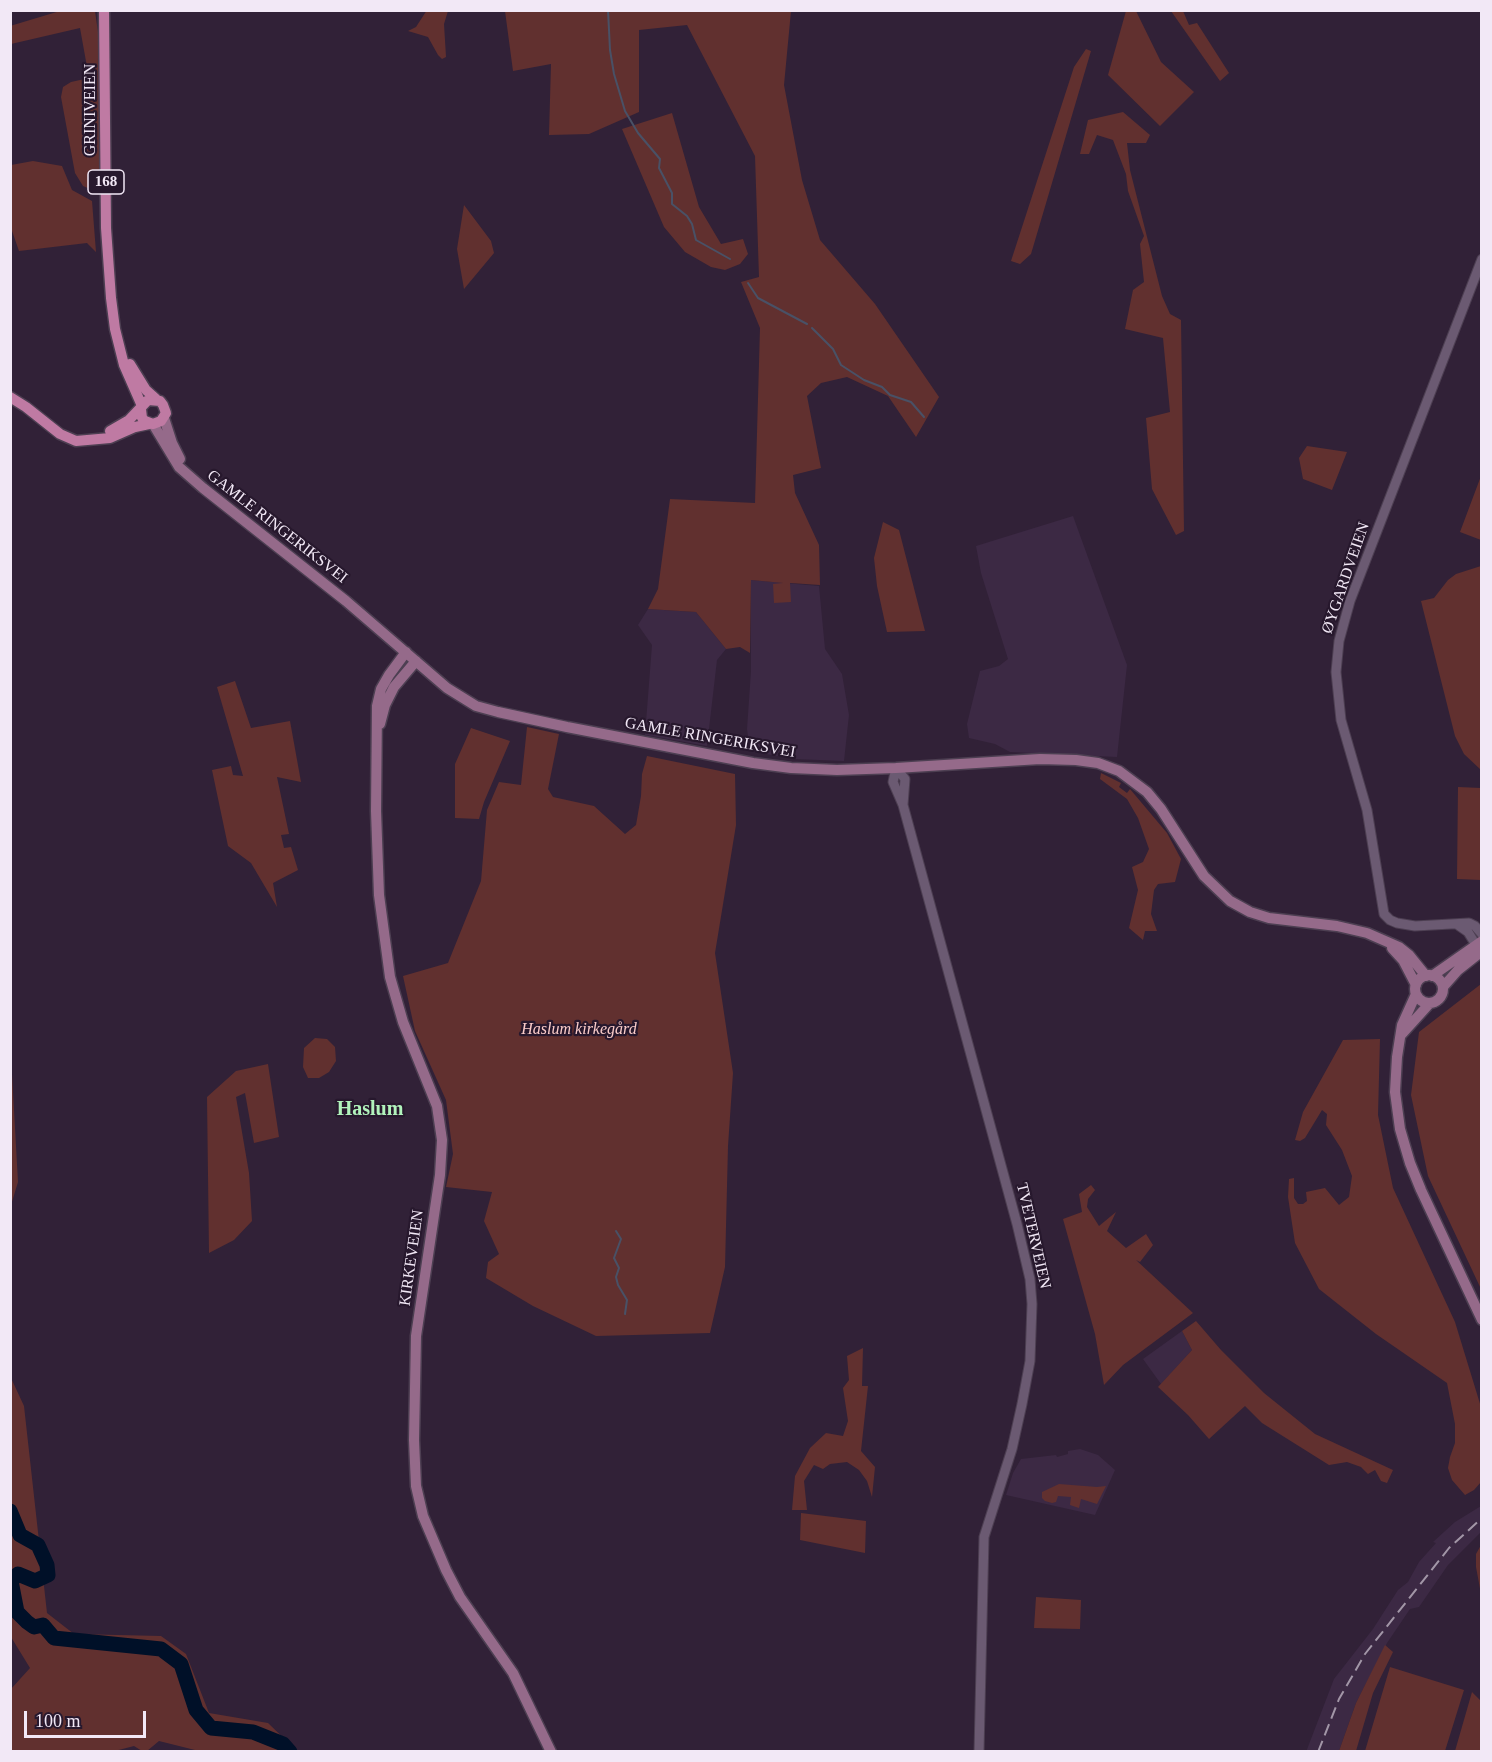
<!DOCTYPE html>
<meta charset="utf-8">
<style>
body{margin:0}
#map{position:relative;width:1492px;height:1762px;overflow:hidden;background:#312137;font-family:Georgia,serif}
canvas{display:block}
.frame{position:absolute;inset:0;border:12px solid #f2e8f6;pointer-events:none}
.scale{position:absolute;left:24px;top:1711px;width:122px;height:27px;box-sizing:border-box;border:3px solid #f2e8f6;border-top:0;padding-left:8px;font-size:18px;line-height:21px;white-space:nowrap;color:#f2e8f6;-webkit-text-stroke:4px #27182d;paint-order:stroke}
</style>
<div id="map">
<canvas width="1492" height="1762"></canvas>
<div class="frame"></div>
<div class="scale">100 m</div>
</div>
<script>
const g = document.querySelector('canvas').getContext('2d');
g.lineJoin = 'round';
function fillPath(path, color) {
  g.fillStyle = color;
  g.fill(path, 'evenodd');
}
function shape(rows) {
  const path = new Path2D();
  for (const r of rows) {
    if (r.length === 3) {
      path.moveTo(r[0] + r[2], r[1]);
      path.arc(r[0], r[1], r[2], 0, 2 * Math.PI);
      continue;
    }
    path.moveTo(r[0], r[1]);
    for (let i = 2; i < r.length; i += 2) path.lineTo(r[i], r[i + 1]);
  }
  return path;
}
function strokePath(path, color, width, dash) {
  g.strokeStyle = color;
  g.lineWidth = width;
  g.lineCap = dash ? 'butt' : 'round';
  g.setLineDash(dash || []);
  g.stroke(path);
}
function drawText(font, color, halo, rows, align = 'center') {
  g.font = font + ' Georgia,serif';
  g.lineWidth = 4.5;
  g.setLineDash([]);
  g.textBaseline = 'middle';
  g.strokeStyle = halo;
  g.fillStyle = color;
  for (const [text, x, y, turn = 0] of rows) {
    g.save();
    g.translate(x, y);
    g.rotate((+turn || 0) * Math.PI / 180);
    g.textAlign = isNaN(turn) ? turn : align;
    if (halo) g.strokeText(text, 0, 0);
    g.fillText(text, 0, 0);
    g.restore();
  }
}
fillPath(shape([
 [1073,516,1127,665,1117,757,1010,752,995,744,969,738,967,724,980,671,999,666,1008,659,981,573,976,546],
 [751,580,819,586,825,649,842,674,849,715,844,761,794,759,750,751,747,729,751,671],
 [648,609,696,612,726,649,717,660,707,746,645,735,652,645,638,625],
 [1182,1331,1192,1350,1161,1384,1143,1359],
 [1080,1449,1098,1455,1115,1470,1095,1515,1006,1495,1013,1473,1021,1459,1056,1455,1057,1457,1068,1454,1068,1451],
 [1481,1506,1481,1532,1448,1565,1419,1607,1410,1609,1387,1643,1356,1703,1339,1751,1306,1752,1334,1679,1373,1629,1398,1590,1408,1582,1419,1562,1436,1543,1433,1542,1455,1522]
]), '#3c2944');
fillPath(shape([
 [427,10,448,11,444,24,446,57,442,59,438,55,428,37,408,31,416,27],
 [60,11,95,11,101,53,99,193,83,186,75,173,61,97,63,87,71,82,89,78,80,28,11,44,10,26],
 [505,11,791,11,784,85,802,180,820,240,875,304,939,397,916,437,888,396,847,377,821,383,807,396,821,468,793,475,795,493,819,545,820,585,790,583,791,602,774,603,773,584,783,583,751,580,750,653,740,647,726,649,696,612,648,609,658,589,670,499,755,503,760,328,741,282,759,277,755,156,687,25,639,30,639,112,589,134,549,135,551,64,513,71],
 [1126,11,1136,11,1161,62,1194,92,1160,126,1108,75],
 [1171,11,1183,11,1189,25,1197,23,1229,73,1220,81],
 [1086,49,1091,51,1031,254,1020,264,1011,261,1074,67],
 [1123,112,1150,135,1146,143,1127,143,1130,170,1162,296,1170,314,1181,320,1184,531,1176,535,1152,489,1146,418,1170,412,1163,338,1125,329,1133,290,1144,282,1140,244,1144,236,1128,191,1126,174,1113,140,1097,135,1089,154,1080,154,1088,120],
 [672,113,699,207,721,244,743,239,748,254,740,264,725,270,711,267,685,252,664,227,622,129],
 [33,161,62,166,72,190,92,201,96,252,87,243,19,251,11,228,11,165],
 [464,205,491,241,494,253,464,289,457,249],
 [1307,446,1347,452,1332,490,1303,479,1299,458],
 [1481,476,1481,540,1460,532],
 [883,522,899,530,925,631,887,632,877,586,874,558],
 [1481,566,1482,566,1481,770,1464,754,1455,736,1421,601,1434,598,1448,580,1456,574],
 [235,681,251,728,290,721,301,782,277,777,289,834,281,835,284,848,291,847,298,870,273,883,277,907,251,863,228,846,212,770,231,766,233,775,243,776,217,687],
 [527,727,559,734,548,789,553,797,594,806,625,834,636,825,641,796,642,774,647,756,735,774,736,825,715,953,733,1073,728,1146,725,1267,710,1333,596,1336,533,1306,486,1278,488,1262,499,1254,484,1221,492,1192,446,1187,453,1154,446,1100,415,1031,403,976,448,963,481,881,487,810,499,782,521,785],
 [471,728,510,741,484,802,479,819,455,818,455,764],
 [1101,773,1121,783,1119,787,1127,793,1130,789,1167,833,1181,859,1175,882,1158,884,1154,890,1151,914,1157,931,1145,931,1143,940,1129,928,1138,890,1132,867,1143,862,1149,849,1138,818,1127,799,1100,779],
 [1458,787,1481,788,1481,880,1457,879],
 [11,840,11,1056,18,1182,11,1205],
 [1481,984,1481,1289,1428,1176,1411,1095,1419,1032],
 [315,1038,327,1039,335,1047,336,1061,329,1072,319,1078,308,1078,303,1067,304,1048],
 [1380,1039,1378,1115,1393,1188,1455,1322,1481,1407,1481,1482,1474,1490,1465,1495,1452,1480,1448,1468,1450,1457,1455,1443,1455,1424,1447,1383,1376,1334,1319,1289,1295,1243,1288,1197,1289,1179,1294,1178,1294,1198,1298,1204,1303,1204,1307,1201,1306,1192,1325,1188,1339,1205,1349,1197,1352,1176,1342,1150,1326,1125,1327,1114,1322,1110,1305,1138,1300,1141,1295,1140,1303,1112,1343,1040],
 [268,1064,279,1137,254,1143,245,1093,236,1097,249,1173,252,1221,234,1240,209,1253,207,1097,236,1071],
 [1091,1185,1095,1190,1088,1199,1087,1207,1099,1226,1116,1212,1107,1231,1126,1248,1146,1234,1153,1245,1140,1262,1136,1260,1193,1313,1123,1365,1104,1385,1095,1334,1063,1219,1082,1212,1079,1194],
 [1196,1321,1221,1350,1264,1393,1315,1434,1393,1470,1387,1483,1381,1481,1375,1470,1368,1474,1361,1467,1347,1462,1329,1465,1262,1423,1245,1406,1209,1439,1188,1415,1158,1387,1192,1350,1182,1331],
 [863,1348,862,1386,868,1386,861,1451,875,1467,872,1497,867,1481,859,1470,847,1462,830,1464,823,1469,814,1465,804,1481,807,1510,792,1510,795,1476,810,1448,826,1433,843,1436,848,1421,843,1388,849,1380,847,1356],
 [11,1378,24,1406,47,1613,74,1634,161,1636,186,1654,209,1713,268,1723,297,1751,199,1751,159,1741,147,1751,142,1751,134,1746,111,1752,11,1751,11,1689,30,1668,11,1637],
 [1059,1484,1097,1487,1106,1486,1097,1504,1081,1499,1079,1508,1070,1505,1071,1497,1058,1496,1056,1502,1052,1503,1045,1501,1042,1498,1042,1492],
 [801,1513,866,1521,865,1553,800,1540],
 [1481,1545,1481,1594,1476,1567,1476,1554],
 [1036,1597,1081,1600,1080,1629,1034,1628],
 [1385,1645,1393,1652,1373,1693,1356,1751,1339,1751,1356,1703],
 [1390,1667,1464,1690,1445,1751,1365,1751],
 [1472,1692,1481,1701,1481,1751,1455,1751]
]), '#61302f');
strokePath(shape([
 [608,10,610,50,614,74,625,111,638,133,660,159,659,168,672,193,672,204,687,216,692,224,696,240,730,259],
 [748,283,758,298,807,324],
 [812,328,833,349,841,365,864,380,882,387,890,395,911,402,924,417],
 [616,1231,621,1239,614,1258,619,1268,616,1277,618,1285,627,1300,625,1314]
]), '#495166', 2);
strokePath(shape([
 [10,1511,20,1535,38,1545,47,1565,48,1575,35,1581,18,1574,11,1581,17,1612,27,1622,34,1627,43,1625,54,1638,161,1649,181,1664,196,1710,211,1728,253,1732,283,1744,290,1752]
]), '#001028', 15);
const tertiary = shape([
 [1482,259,1350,601,1339,641,1336,672,1341,720,1367,810,1384,914,1390,920,1397,923,1415,926,1469,923,1475,926,1482,934],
 [896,768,905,779,903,805,893,782,896,768],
 [903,805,1017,1224,1030,1279,1032,1304,1030,1361,1022,1404,1012,1449,984,1537,979,1752],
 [1458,925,1468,932,1476,945,1481,947]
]);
const secondary = shape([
 [164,418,172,443,180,459],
 [153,424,179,467,203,488,346,601,447,688,476,706,498,712,567,727,753,763,791,768,837,770,896,768,1040,759,1076,760,1098,763,1119,771,1147,792,1161,809,1204,876,1230,901,1250,912,1269,918,1337,926,1367,933,1399,947,1409,955,1426,976],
 [406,652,389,675,381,689,377,706,376,811,379,895,390,977,403,1022,437,1106,442,1140,440,1175,416,1336,414,1440,416,1486,423,1516,446,1570,460,1597,513,1673,551,1752],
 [380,724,385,705,394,687,416,661],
 [1392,948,1403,960,1416,985],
 [1429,989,14],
 [1432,976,1482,941],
 [1443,987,1458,970,1482,951],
 [1416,994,1402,1025,1397,1057,1395,1092,1400,1129,1410,1163,1421,1190,1482,1320],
 [1401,1035,1430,1003]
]);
const primary = shape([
 [104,10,106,228,111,298,115,329,124,365,142,406],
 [130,364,146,390,156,399],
 [10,397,26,407,60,434,76,441,110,438,135,427,149,424],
 [110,431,129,420,148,400,160,401,163,405,166,413,161,421,153,424,145,421,142,418,141,409]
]);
strokePath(tertiary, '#4d3f52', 11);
strokePath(secondary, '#4d3f52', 13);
strokePath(primary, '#4d3f52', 13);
strokePath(tertiary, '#6b5a72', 9);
strokePath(secondary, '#956a8a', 10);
strokePath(primary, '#bf7aa3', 10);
strokePath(shape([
 [1318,1752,1339,1699,1365,1654,1449,1548,1482,1518]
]), '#a296a7', 2, [12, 6]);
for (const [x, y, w] of [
 [106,182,36]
]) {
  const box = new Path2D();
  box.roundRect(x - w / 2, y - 12, w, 24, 4.5);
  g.fillStyle = '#27182d';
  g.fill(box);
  strokePath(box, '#f2e8f6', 1.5);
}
drawText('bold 15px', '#f2e8f6', null, [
 ["168",106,182]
]);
drawText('16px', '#f2e8f6', '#27182d', [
 ["GRINIVEIEN",91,110,-90],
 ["GAMLE RINGERIKSVEI",277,527,38],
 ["ØYGARDVEIEN",1346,578,-71],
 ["GAMLE RINGERIKSVEI",710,738,10],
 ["TVETERVEIEN",1033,1236,77],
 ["KIRKEVEIEN",412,1258,-82]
]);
drawText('italic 16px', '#faccc9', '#27182d', [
 ["Haslum kirkegård",579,1030]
]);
drawText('bold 20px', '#b1f3bc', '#27182d', [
 ["Haslum",370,1110]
]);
</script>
